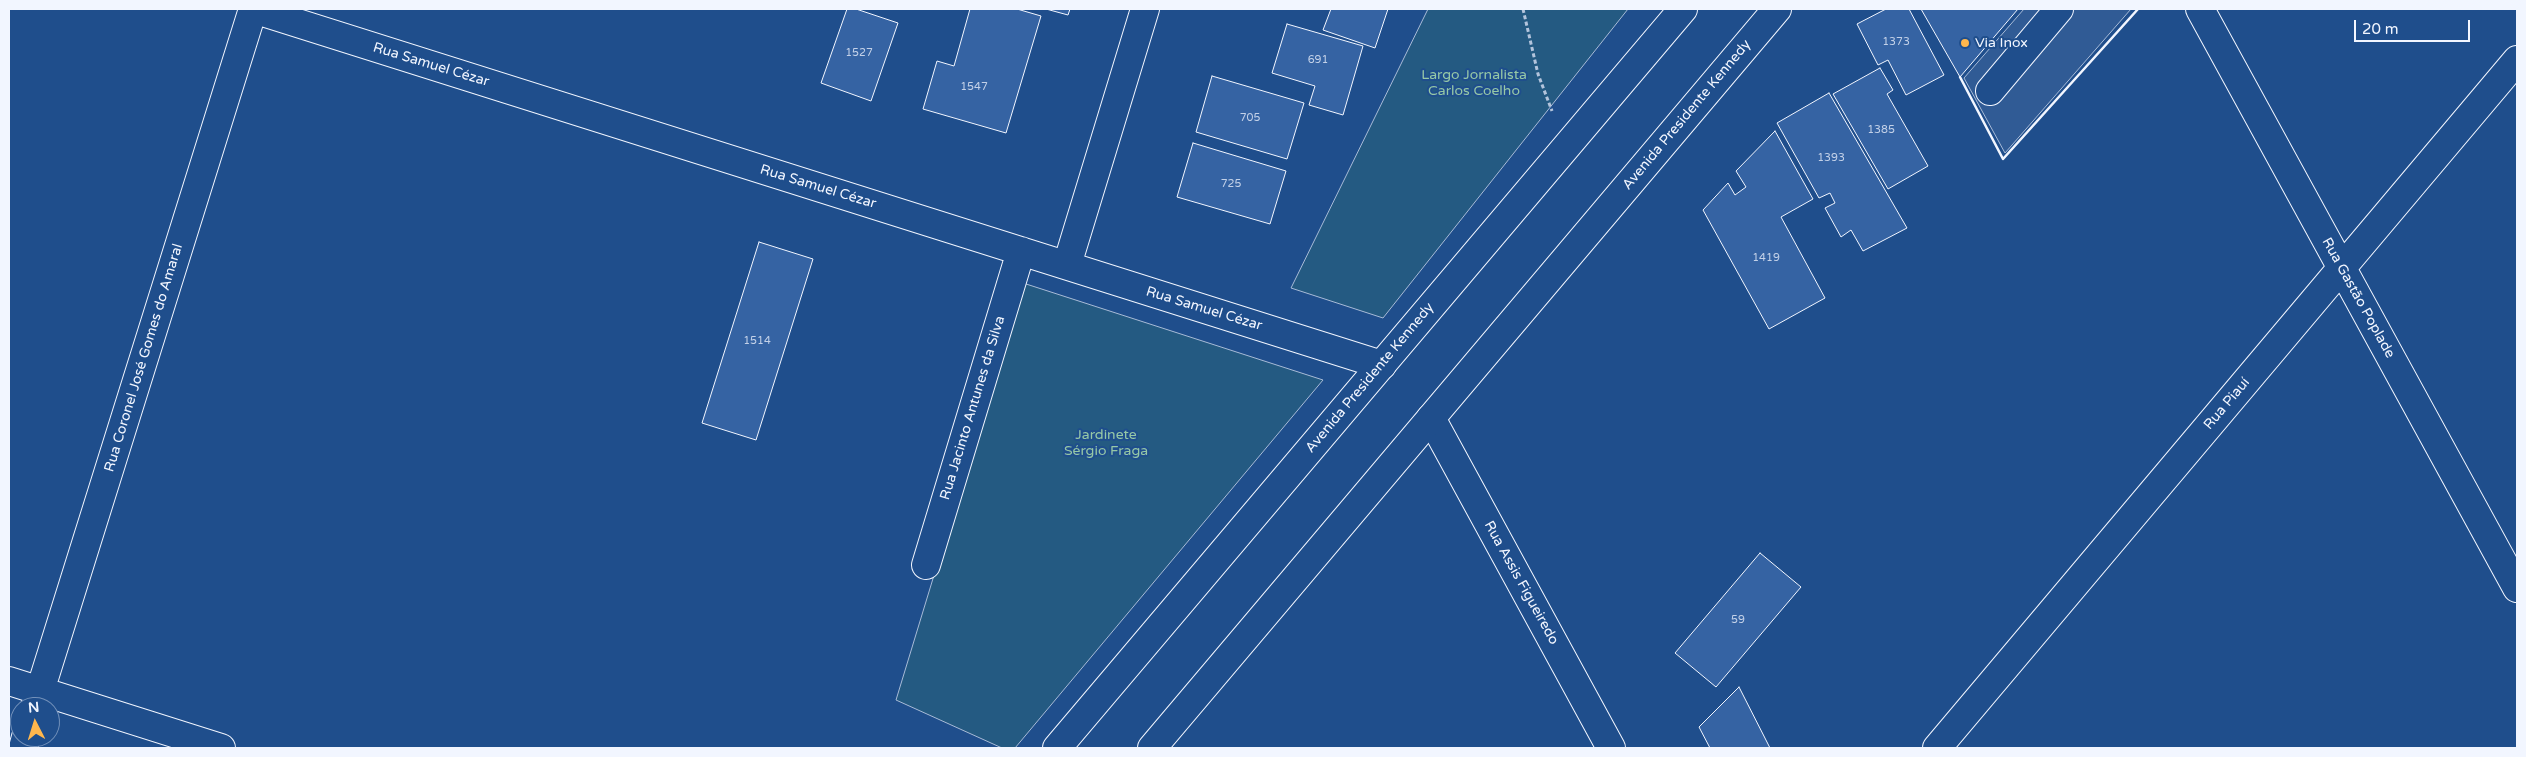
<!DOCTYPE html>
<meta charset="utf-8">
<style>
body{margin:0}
#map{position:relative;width:2526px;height:757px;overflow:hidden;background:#1f4e8c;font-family:"Varela Round",sans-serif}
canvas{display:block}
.frame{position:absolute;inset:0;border:10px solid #f2f6ff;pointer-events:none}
.north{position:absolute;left:10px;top:697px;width:50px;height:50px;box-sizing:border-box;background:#1f4e8c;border:1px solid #7391ba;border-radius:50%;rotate:355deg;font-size:14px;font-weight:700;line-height:20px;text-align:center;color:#f2f6ff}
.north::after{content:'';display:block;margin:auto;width:18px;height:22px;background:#ffb74d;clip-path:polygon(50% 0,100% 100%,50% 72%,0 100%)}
.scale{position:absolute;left:2354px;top:20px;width:116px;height:22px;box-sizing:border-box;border:2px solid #f2f6ff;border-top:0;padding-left:6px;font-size:15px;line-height:18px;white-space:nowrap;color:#f2f6ff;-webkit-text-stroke:4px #1f4e8c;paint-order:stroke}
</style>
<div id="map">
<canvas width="2526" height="757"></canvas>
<div class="frame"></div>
<div class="north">N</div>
<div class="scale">20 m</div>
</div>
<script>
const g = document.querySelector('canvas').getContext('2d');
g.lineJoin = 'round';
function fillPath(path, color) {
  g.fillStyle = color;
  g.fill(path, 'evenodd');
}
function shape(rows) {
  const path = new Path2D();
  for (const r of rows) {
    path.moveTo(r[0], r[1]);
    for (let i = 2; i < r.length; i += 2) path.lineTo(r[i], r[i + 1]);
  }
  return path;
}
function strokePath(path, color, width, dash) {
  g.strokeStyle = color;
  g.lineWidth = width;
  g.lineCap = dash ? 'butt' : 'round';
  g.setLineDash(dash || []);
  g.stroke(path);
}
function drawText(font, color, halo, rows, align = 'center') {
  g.font = font + ' "Varela Round",sans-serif';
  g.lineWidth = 4;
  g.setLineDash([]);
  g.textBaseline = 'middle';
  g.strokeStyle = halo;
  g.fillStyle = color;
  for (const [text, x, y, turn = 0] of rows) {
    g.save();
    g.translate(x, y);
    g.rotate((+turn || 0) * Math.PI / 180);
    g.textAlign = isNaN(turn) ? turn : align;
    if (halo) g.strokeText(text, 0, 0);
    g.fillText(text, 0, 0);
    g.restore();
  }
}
const green = shape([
 [1428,9,1628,9,1383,318,1291,288,1428,9],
 [1023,283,1323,380,1015,748,1002,748,896,700,1023,283]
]);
fillPath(green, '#245a82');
strokePath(green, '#a8bbd7', 1);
const parking = shape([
 [2024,9,2131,9,2005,153,1964,78,2024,9]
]);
fillPath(parking, '#305b95');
strokePath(parking, '#a8bbd7', 1);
const building = shape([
 [847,9,856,9,898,23,871,101,821,83,847,9],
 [970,9,1017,9,1041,16,1006,133,923,109,937,61,954,66,970,9],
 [1046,9,1070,9,1068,15,1046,9],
 [1331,9,1388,9,1375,48,1323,30,1331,9],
 [1886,9,1909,9,1944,75,1906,95,1888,60,1878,65,1857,24,1886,9],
 [1921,9,2018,9,1960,77,1921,9],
 [1287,24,1363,46,1343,115,1309,105,1315,86,1272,73,1287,24],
 [1880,68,1893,90,1887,94,1928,166,1888,189,1833,94,1880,68],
 [1212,76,1304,103,1287,159,1196,132,1212,76],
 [1829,93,1907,228,1863,251,1851,230,1841,237,1825,208,1835,203,1830,193,1819,198,1777,123,1829,93],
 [1775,131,1813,199,1781,217,1825,298,1769,329,1703,210,1728,183,1735,195,1746,187,1736,171,1775,131],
 [1193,143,1286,171,1270,224,1177,197,1193,143],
 [759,242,813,259,756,440,702,423,759,242],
 [1760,553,1801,587,1716,687,1675,653,1760,553],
 [1739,687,1770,748,1710,748,1699,727,1739,687]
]);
fillPath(building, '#3563a3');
strokePath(building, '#f2f6ff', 1);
const minor = shape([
 [253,9,1382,365],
 [2200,9,2517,588],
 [1990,91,2059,9],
 [1067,265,1145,9],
 [1431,418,1611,748],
 [926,565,1021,251],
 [9,681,221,748],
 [35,707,253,9],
 [23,748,26,737],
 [1937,748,2517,60]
]);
const major = shape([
 [1057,748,1683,9],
 [1152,748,1777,9]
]);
strokePath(minor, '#f2f6ff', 30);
strokePath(major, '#f2f6ff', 30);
strokePath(shape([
 [1523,9,1538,74,1552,111]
]), '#b3c4dc', 3, [4, 2.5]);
strokePath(minor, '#1f4e8c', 28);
strokePath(major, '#1f4e8c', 28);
strokePath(shape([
 [1960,77,2003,159,2138,9]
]), '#f2f6ff', 2.5);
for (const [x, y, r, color] of [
 [1965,43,5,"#ffb74d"]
]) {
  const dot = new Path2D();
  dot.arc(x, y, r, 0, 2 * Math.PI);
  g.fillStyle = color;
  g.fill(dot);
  strokePath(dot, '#1f4e8c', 2);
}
drawText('11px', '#c3d1e8', null, [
 ["1373",1896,42],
 ["1527",859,53],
 ["691",1318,60],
 ["1547",974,87],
 ["705",1250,118],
 ["1385",1881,130],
 ["1393",1831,158],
 ["725",1231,184],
 ["1419",1766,258],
 ["1514",757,341],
 ["59",1738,620]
]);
drawText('14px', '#f2f6ff', '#1f4e8c', [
 ["Via Inox",1975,43]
], 'left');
drawText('14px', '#f2f6ff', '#1f4e8c', [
 ["Rua Samuel Cézar",431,65,17],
 ["Avenida Presidente Kennedy",1687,115,-50],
 ["Rua Samuel Cézar",818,187,17],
 ["Rua Gastão Poplade",2358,298,61],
 ["Rua Samuel Cézar",1204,309,17],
 ["Rua Coronel José Gomes do Amaral",144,358,-73],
 ["Avenida Presidente Kennedy",1370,378,-50],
 ["Rua Piauí",2227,404,-50],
 ["Rua Jacinto Antunes da Silva",973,408,-73],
 ["Rua Assis Figueiredo",1521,583,61]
]);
drawText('14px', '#97c8a6', '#1f4e8c', [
 ["Largo Jornalista",1474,75],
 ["Carlos Coelho",1474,91],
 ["Jardinete",1106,435],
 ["Sérgio Fraga",1106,451]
]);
</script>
